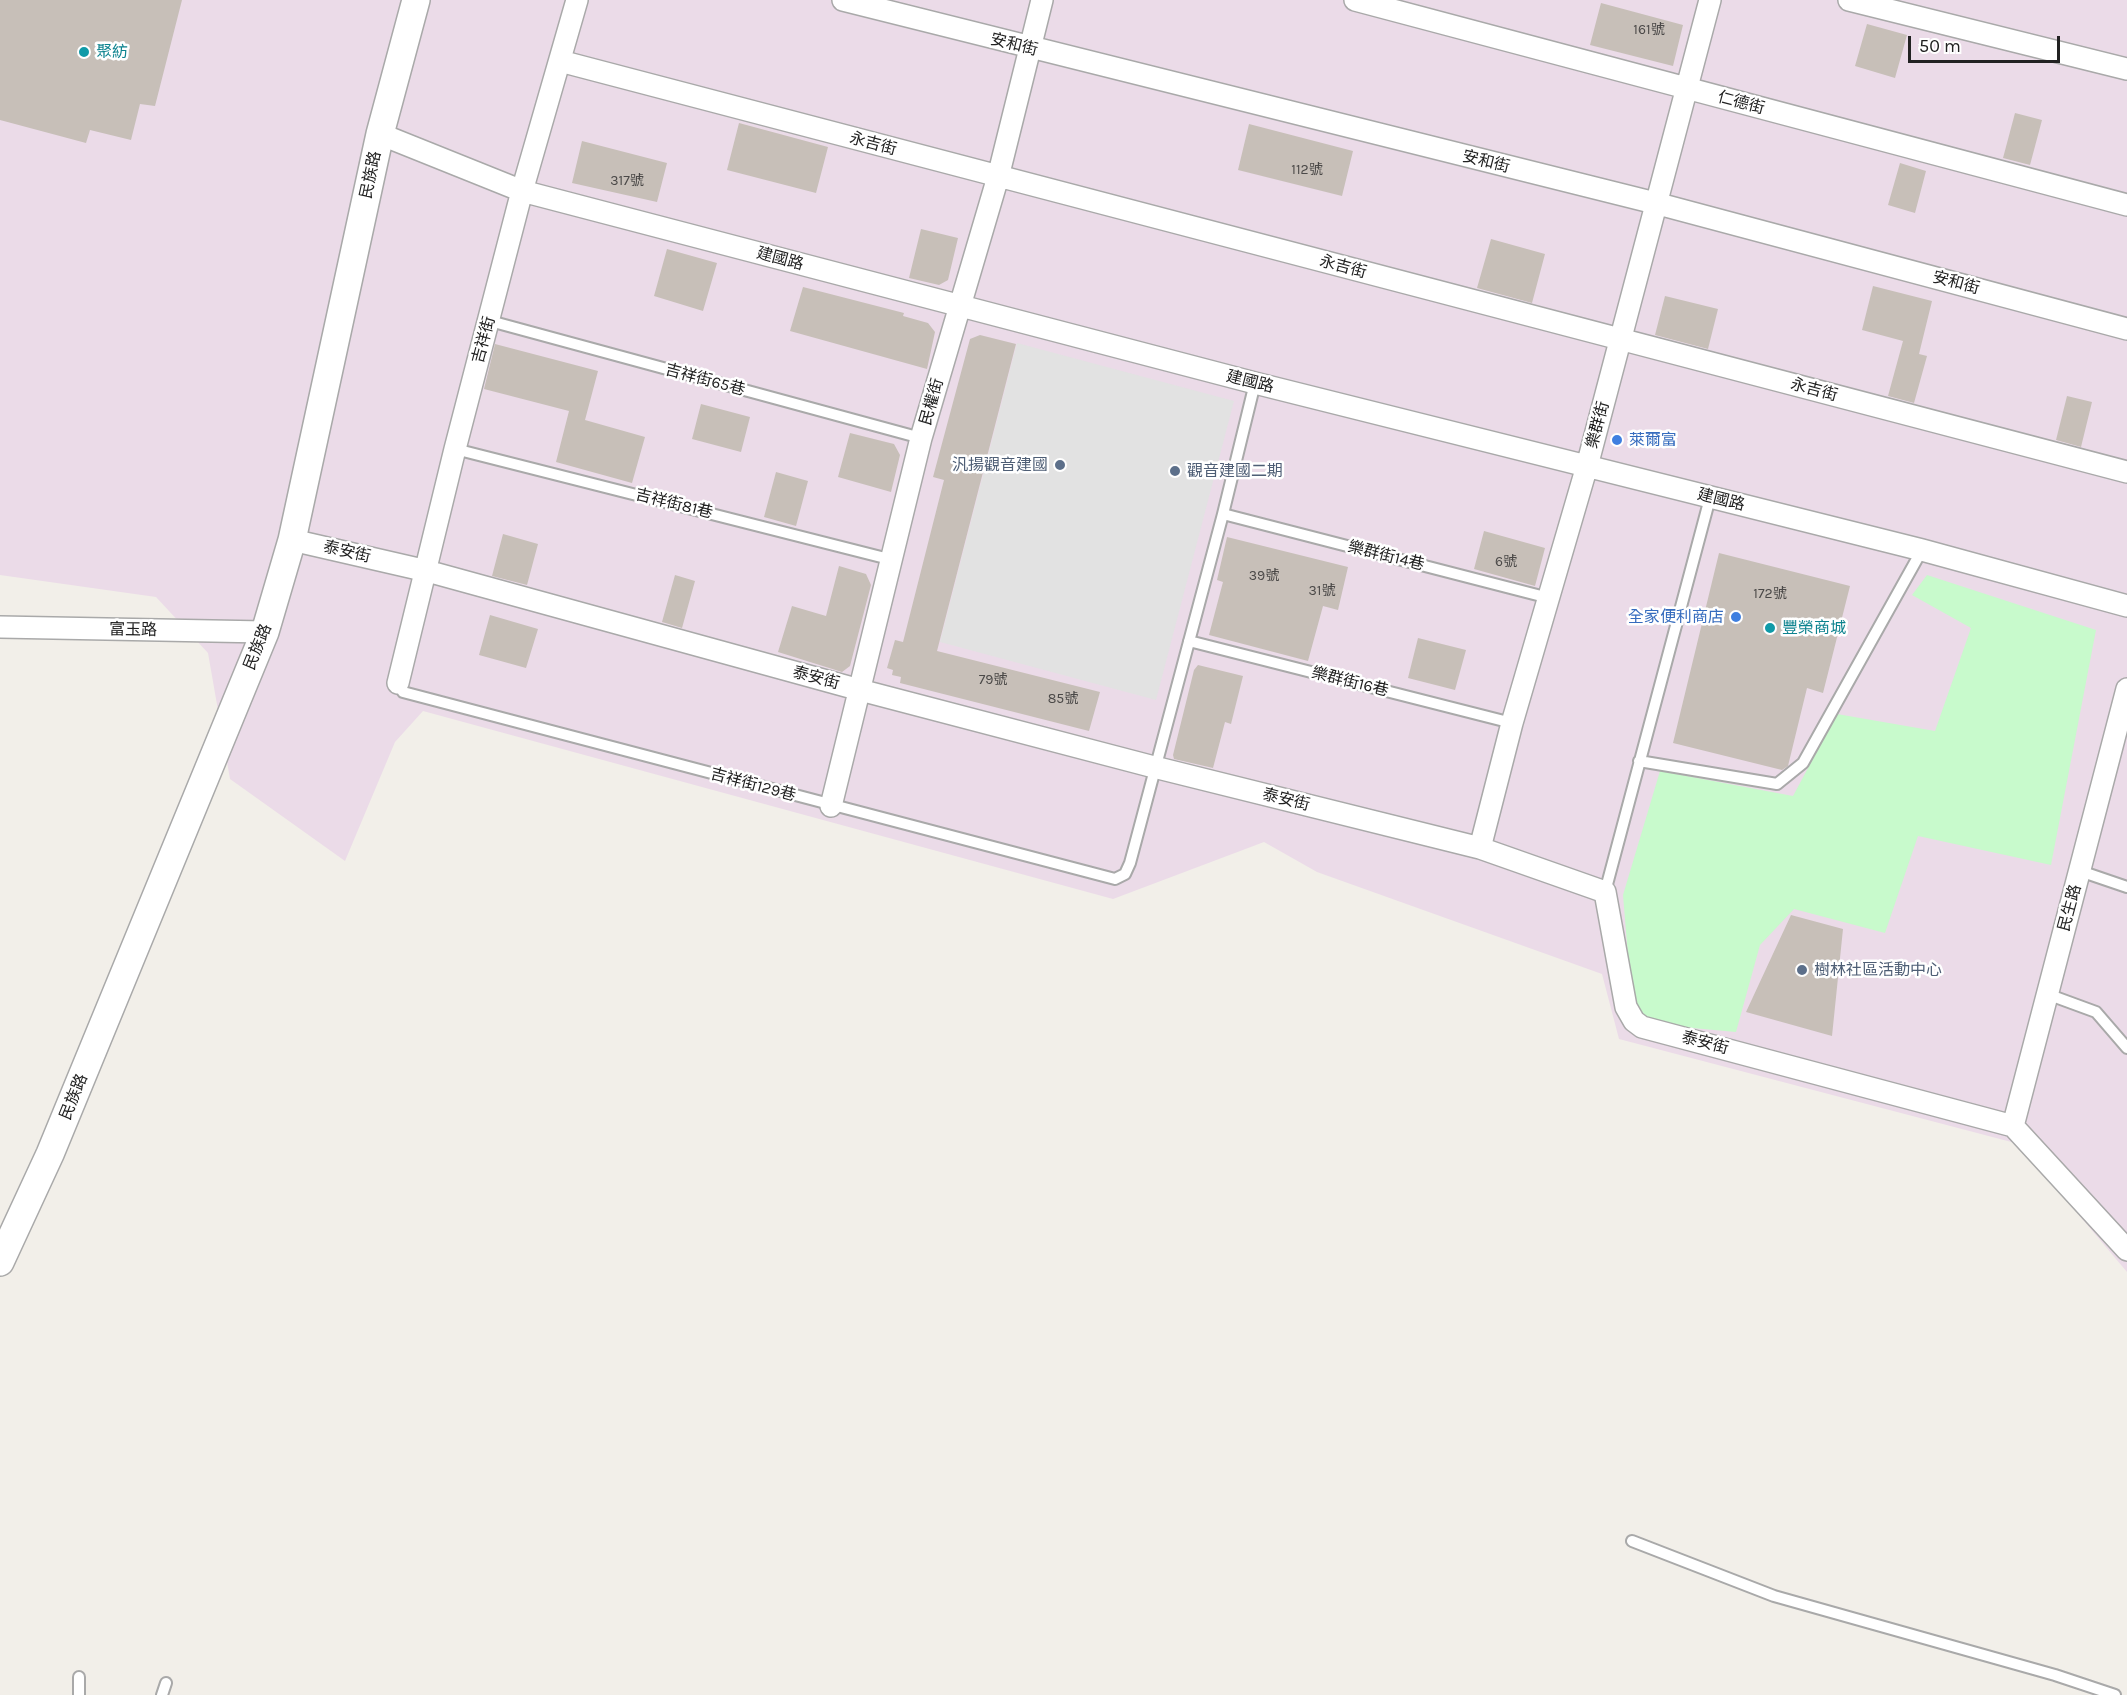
<!DOCTYPE html>
<meta charset="utf-8">
<style>
body{margin:0}
#map{position:relative;width:2127px;height:1695px;overflow:hidden;background:#f2efe9;font-family:Karla,sans-serif}
canvas{display:block}
.scale{position:absolute;left:1908px;top:36px;width:152px;height:27px;box-sizing:border-box;border:3px solid #222;border-top:0;padding-left:8px;font-size:18px;line-height:21px;white-space:nowrap;color:#222;-webkit-text-stroke:4px #fff;paint-order:stroke}
</style>
<div id="map">
<canvas width="2127" height="1695"></canvas>
<div class="scale">50 m</div>
</div>
<script>
const g = document.querySelector('canvas').getContext('2d');
g.lineJoin = 'round';
function fillPath(path, color) {
  g.fillStyle = color;
  g.fill(path, 'evenodd');
}
function shape(rows) {
  const path = new Path2D();
  for (const r of rows) {
    path.moveTo(r[0], r[1]);
    for (let i = 2; i < r.length; i += 2) path.lineTo(r[i], r[i + 1]);
  }
  return path;
}
function strokePath(path, color, width, dash) {
  g.strokeStyle = color;
  g.lineWidth = width;
  g.lineCap = dash ? 'butt' : 'round';
  g.setLineDash(dash || []);
  g.stroke(path);
}
function drawText(font, color, halo, rows, align = 'center') {
  g.font = font + ' Karla,"Noto Sans TC",sans-serif';
  g.lineWidth = 5;
  g.setLineDash([]);
  g.textBaseline = 'middle';
  g.strokeStyle = halo;
  g.fillStyle = color;
  for (const [text, x, y, turn = 0] of rows) {
    g.save();
    g.translate(x, y);
    g.rotate((+turn || 0) * Math.PI / 180);
    g.textAlign = isNaN(turn) ? turn : align;
    if (halo) g.strokeText(text, 0, 0);
    g.fillText(text, 0, 0);
    g.restore();
  }
}
fillPath(shape([
 [0,0,2127,0,2127,1272,2019,1144,1619,1039,1602,974,1317,872,1264,842,1113,899,423,711,395,742,345,861,230,779,208,653,156,597,0,575]
]), '#ebdbe8');
fillPath(shape([
 [1927,575,2096,630,2051,865,1918,836,1885,933,1794,909,1760,945,1736,1032,1649,1024,1632,1004,1623,895,1660,771,1793,796,1837,714,1935,731,1971,628,1912,595]
]), '#c8facc');
fillPath(shape([
 [1017,343,1234,401,1156,700,940,642]
]), '#e2e2e2');
fillPath(shape([
 [0,0,182,0,155,106,140,104,131,140,90,130,86,143,0,120],
 [1601,3,1683,25,1673,66,1590,45],
 [1867,24,1907,35,1895,78,1855,66],
 [2015,113,2042,120,2030,165,2003,158],
 [739,123,828,147,816,193,727,170],
 [1249,124,1353,151,1342,196,1238,170],
 [582,141,667,163,657,202,572,183],
 [1900,163,1926,171,1915,213,1888,205],
 [921,229,958,238,948,280,939,285,909,278],
 [1491,239,1545,254,1532,303,1477,288],
 [667,249,717,263,703,311,654,296],
 [1873,286,1932,301,1919,354,1927,356,1914,403,1888,396,1903,341,1862,330],
 [803,287,904,313,903,316,928,323,935,332,927,369,790,331],
 [1665,296,1718,309,1708,349,1655,335],
 [980,335,1016,344,937,651,1100,692,1089,731,900,683,901,677,892,675,893,670,887,668,895,640,903,642,944,480,933,477,970,339],
 [495,344,598,371,585,420,645,437,632,483,556,462,569,411,484,389],
 [2067,396,2092,402,2081,447,2056,440],
 [701,404,750,417,741,452,692,439],
 [850,433,894,444,900,455,891,492,838,477],
 [776,472,808,481,796,526,764,517],
 [1484,531,1545,548,1535,586,1474,569],
 [503,534,538,544,527,585,492,576],
 [1227,537,1348,567,1338,610,1323,606,1308,661,1209,635,1223,582,1217,580],
 [1719,553,1850,586,1823,693,1807,688,1788,766,1782,770,1673,743],
 [839,566,866,574,871,585,850,666,842,672,778,652,792,606,826,616],
 [675,575,695,581,682,628,662,622],
 [490,615,538,629,526,668,479,655],
 [1418,638,1466,650,1455,690,1408,678],
 [1198,665,1243,676,1231,724,1225,722,1213,768,1174,759,1173,755,1194,670],
 [1791,915,1843,929,1832,1036,1746,1012]
]), '#c7bfb8');
const service = shape([
 [490,321,921,438],
 [455,449,893,560],
 [1223,514,1549,598],
 [1189,641,1512,723],
 [398,683,403,692,1115,879,1125,874,1130,863,1223,514,1255,383],
 [1639,761,1777,784,1803,763,1922,550],
 [2080,871,2127,887],
 [1605,892,1710,498],
 [2047,994,2096,1012,2127,1048],
 [1632,1541,1774,1596,2055,1675,2115,1695],
 [79,1677,79,1695],
 [162,1695,166,1683]
]);
const minor = shape([
 [843,0,1655,203,2127,329],
 [1355,0,2127,205],
 [1849,0,2127,69],
 [560,61,2127,472],
 [380,134,522,191,1255,383,1922,550,2127,606],
 [292,540,427,571,860,690,1154,767,1480,848,1605,892,1626,1007,1634,1021,1642,1027,2013,1126,2127,1250],
 [0,627,265,632],
 [398,683,455,449,522,191,577,0],
 [831,806,921,438,998,177,1042,0],
 [1480,848,1512,723,1587,466,1710,0],
 [2013,1126,2127,689]
]);
const tertiary = shape([
 [0,1262,50,1154,265,632,292,540,380,134,416,0]
]);
strokePath(service, '#a9a9a9', 14);
strokePath(minor, '#a9a9a9', 24);
strokePath(tertiary, '#a9a9a9', 30);
strokePath(service, '#fff', 10);
strokePath(minor, '#fff', 21);
strokePath(tertiary, '#fff', 27);
for (const [x, y, r, color] of [
 [84,52,6,"#0f9aa8"],
 [1617,440,6,"#3f7fe0"],
 [1060,465,6,"#5c6f8a"],
 [1175,471,6,"#5c6f8a"],
 [1736,617,6,"#3f7fe0"],
 [1770,628,6,"#0f9aa8"],
 [1802,970,6,"#5c6f8a"]
]) {
  const dot = new Path2D();
  dot.arc(x, y, r, 0, 2 * Math.PI);
  g.fillStyle = color;
  g.fill(dot);
  strokePath(dot, '#fff', 2);
}
drawText('14px', '#4b4948', null, [
 ["161號",1649,30],
 ["112號",1307,170],
 ["317號",627,181],
 ["6號",1506,562],
 ["39號",1264,576],
 ["31號",1322,591],
 ["172號",1770,594],
 ["79號",993,680],
 ["85號",1063,699]
]);
drawText('16px', '#222', '#fff', [
 ["安和街",1014,45,14],
 ["仁德街",1741,103,15],
 ["永吉街",873,144,15],
 ["安和街",1486,162,14],
 ["民族路",371,175,-78],
 ["建國路",780,259,15],
 ["永吉街",1343,267,15],
 ["安和街",1956,283,15],
 ["吉祥街",484,340,-75],
 ["吉祥街65巷",705,380,15],
 ["建國路",1250,382,14],
 ["永吉街",1814,390,15],
 ["民權街",932,402,-74],
 ["樂群街",1598,425,-75],
 ["建國路",1721,500,14],
 ["吉祥街81巷",674,504,14],
 ["泰安街",347,552,13],
 ["樂群街14巷",1386,556,14],
 ["富玉路",133,630,1],
 ["民族路",258,647,-68],
 ["泰安街",816,678,15],
 ["樂群街16巷",1350,682,14],
 ["吉祥街129巷",753,785,15],
 ["泰安街",1286,800,14],
 ["民生路",2070,908,-75],
 ["泰安街",1705,1043,15],
 ["民族路",74,1097,-68]
]);
drawText('16px', '#0d838f', '#fff', [
 ["聚紡",96,52],
 ["豐榮商城",1782,628]
], 'left');
drawText('16px', '#366cbe', '#fff', [
 ["萊爾富",1629,440],
 ["全家便利商店",1724,617,"right"]
], 'left');
drawText('16px', '#4e5e75', '#fff', [
 ["汎揚觀音建國",1048,465,"right"],
 ["觀音建國二期",1187,471],
 ["樹林社區活動中心",1814,970]
], 'left');
</script>
